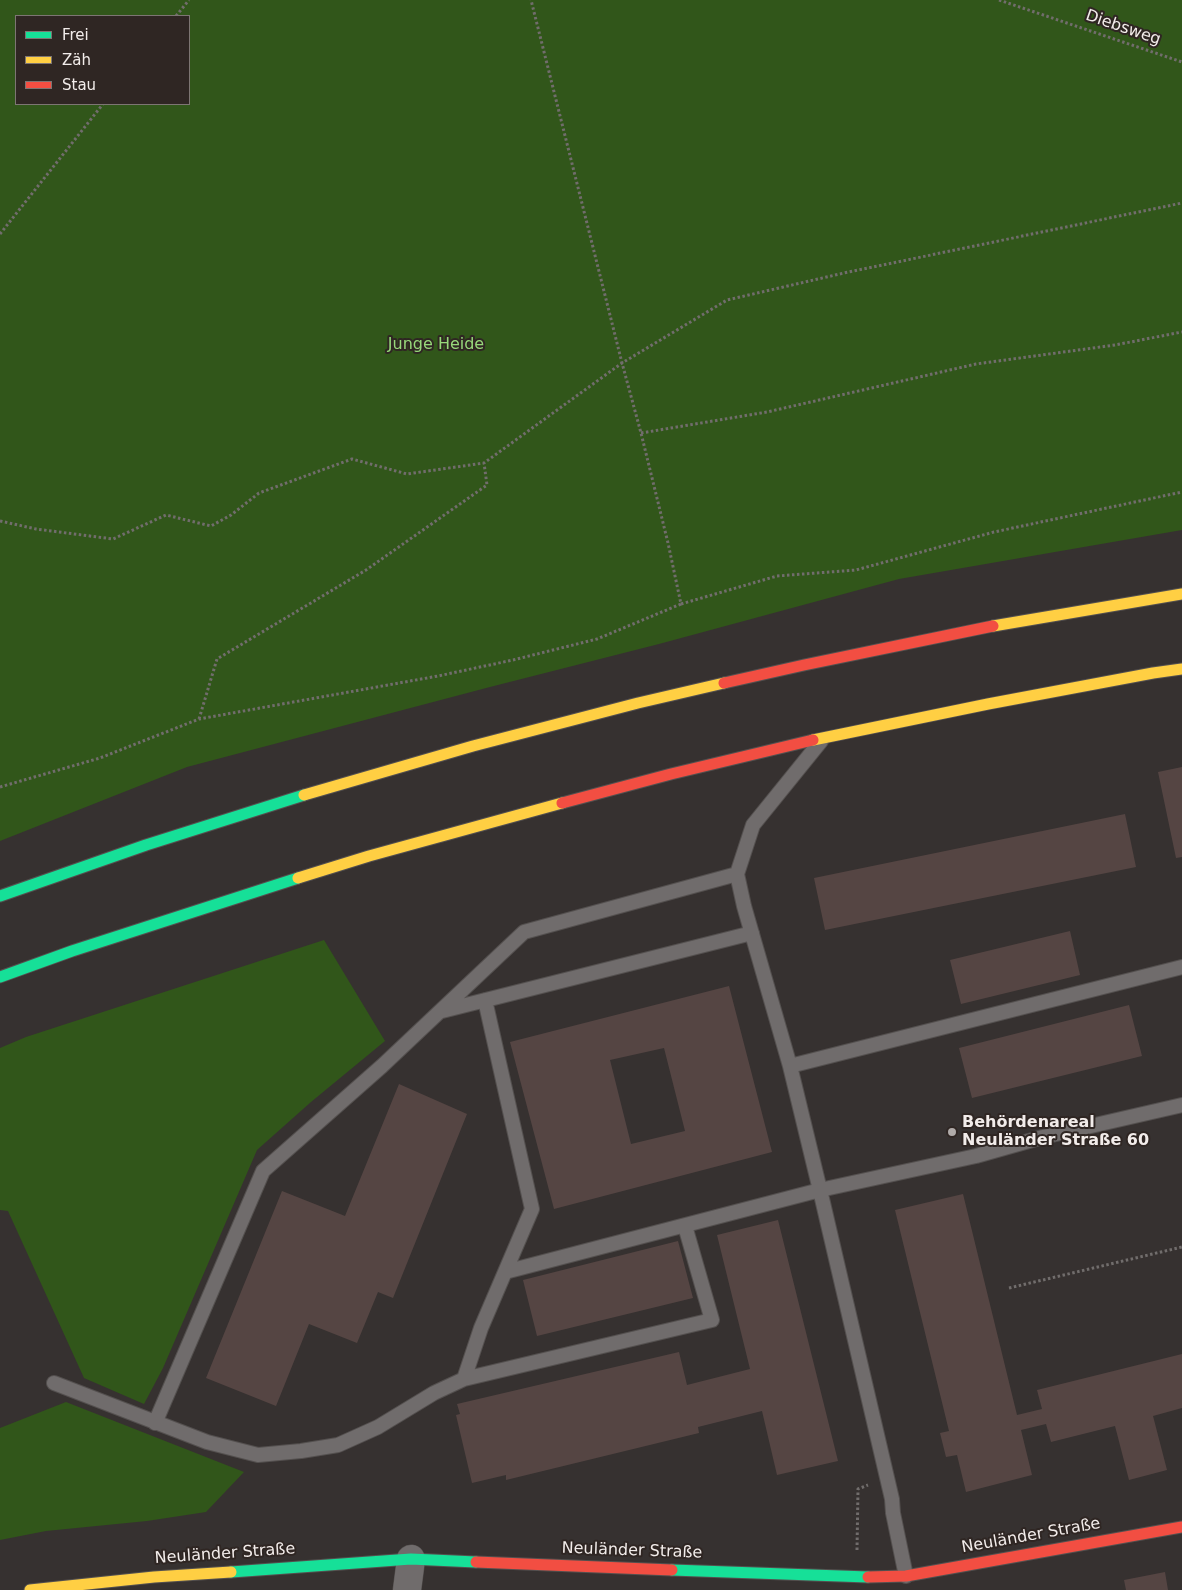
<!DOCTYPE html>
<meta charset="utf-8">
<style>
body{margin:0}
#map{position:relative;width:1182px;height:1590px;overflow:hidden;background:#363130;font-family:"DejaVu Sans",sans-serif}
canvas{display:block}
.legend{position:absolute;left:15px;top:15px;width:175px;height:90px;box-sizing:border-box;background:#2f2623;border:1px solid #7d7573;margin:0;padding:6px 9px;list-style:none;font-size:15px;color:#f2ecea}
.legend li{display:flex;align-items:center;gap:10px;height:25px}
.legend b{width:25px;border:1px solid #7d7573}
</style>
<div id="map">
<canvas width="1182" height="1590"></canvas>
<ul class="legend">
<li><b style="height:6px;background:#16e098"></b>Frei</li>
<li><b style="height:6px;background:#ffcf43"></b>Zäh</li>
<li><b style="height:6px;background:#f24e42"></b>Stau</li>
</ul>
</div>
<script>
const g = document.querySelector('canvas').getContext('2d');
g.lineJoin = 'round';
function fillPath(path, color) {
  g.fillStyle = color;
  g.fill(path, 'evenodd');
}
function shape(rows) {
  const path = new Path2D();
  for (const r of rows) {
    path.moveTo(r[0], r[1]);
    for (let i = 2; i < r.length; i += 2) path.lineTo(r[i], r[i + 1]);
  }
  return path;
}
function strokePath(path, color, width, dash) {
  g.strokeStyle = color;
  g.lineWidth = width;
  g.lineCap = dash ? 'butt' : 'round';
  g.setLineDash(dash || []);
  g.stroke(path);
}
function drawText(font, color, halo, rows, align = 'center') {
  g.font = font + ' "DejaVu Sans",sans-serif';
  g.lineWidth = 4;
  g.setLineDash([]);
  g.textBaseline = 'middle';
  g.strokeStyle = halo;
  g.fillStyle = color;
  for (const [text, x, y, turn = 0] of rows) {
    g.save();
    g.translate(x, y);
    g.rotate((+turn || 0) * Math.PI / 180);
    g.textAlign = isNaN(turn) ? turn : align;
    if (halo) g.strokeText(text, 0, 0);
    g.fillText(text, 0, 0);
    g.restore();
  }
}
fillPath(shape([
 [0,0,1182,0,1182,530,899,579,659,644,490,687,187,767,0,841],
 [16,16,189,16,189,104,16,104],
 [324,940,385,1041,311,1102,257,1150,163,1368,144,1404,84,1378,8,1211,0,1210,0,1048,26,1037],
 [66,1402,244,1472,206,1512,147,1521,46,1531,0,1540,0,1428]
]), '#31561a');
fillPath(shape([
 [1182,767,1182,857,1176,858,1158,772],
 [1125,814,1136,867,825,930,814,878],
 [1070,931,1080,975,961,1004,950,960],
 [729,986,772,1152,554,1209,510,1042],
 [664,1048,685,1131,631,1144,610,1060],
 [1129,1005,1142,1056,972,1098,959,1048],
 [399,1084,467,1114,393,1298,378,1292,357,1343,309,1324,276,1406,206,1378,282,1191,345,1216],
 [963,1194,1017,1415,1042,1409,1037,1390,1182,1354,1182,1408,1153,1416,1167,1470,1129,1480,1115,1426,1051,1442,1046,1424,1021,1430,1032,1475,966,1492,957,1455,946,1457,940,1433,949,1431,895,1210],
 [778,1220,838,1461,777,1475,762,1411,698,1427,699,1433,506,1480,506,1475,472,1483,456,1415,460,1414,457,1404,679,1352,687,1385,750,1369,717,1235],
 [678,1241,693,1298,537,1336,523,1280],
 [1165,1572,1168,1590,1126,1590,1124,1580]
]), '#554543');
const lane = shape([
 [821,741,753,825,737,874,744,906,790,1066,820,1190,892,1499,893,1513,906,1576],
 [485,1000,532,1209,505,1272],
 [442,1011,752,933],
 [790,1066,1182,967],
 [464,1379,712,1320,685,1226],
 [54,1383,207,1442,258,1455,301,1451,338,1445,378,1427,434,1393,464,1379,481,1328,505,1272,820,1190,976,1156,1043,1137,1182,1105],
 [155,1423,263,1171,382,1066,524,932,737,874]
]);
const street = shape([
 [407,1590,411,1559]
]);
const fast = shape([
 [0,896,146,845,304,795],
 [0,977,72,951,298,878],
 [672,1570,868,1577],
 [231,1572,411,1559,476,1562]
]);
const slow = shape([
 [993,626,1182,594],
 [813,740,988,704,1153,673,1182,669],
 [304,795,473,746,638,703,724,683],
 [298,878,369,856,562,803],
 [30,1590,154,1577,231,1572]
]);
const jam = shape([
 [724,683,804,665,993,626],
 [562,803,671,774,813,740],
 [476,1562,672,1570],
 [868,1577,906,1576,1182,1527]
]);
strokePath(lane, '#54504f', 16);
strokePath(street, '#54504f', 29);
strokePath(fast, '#54504f', 13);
strokePath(slow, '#54504f', 13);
strokePath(jam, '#54504f', 13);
strokePath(shape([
 [999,0,1182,62],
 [176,16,189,0],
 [0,234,103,104],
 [641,433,767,412,976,364,1115,345,1182,332],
 [0,521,36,529,113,539,166,515,211,526,231,515,259,493,352,459,407,474,484,463],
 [681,604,777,576,856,570,994,532,1182,492],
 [199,719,217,659,366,570,487,485,484,463,622,363,727,300,844,273,1182,203],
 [0,787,100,758,199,719,438,676,513,660,597,639,681,604,668,543,641,433,622,363,531,0],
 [1009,1288,1182,1247],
 [857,1550,858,1489,868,1485]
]), '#716d6c', 3, [2.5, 2.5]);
strokePath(lane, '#706c6c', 14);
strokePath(street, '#706c6c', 28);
strokePath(fast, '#16e098', 11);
strokePath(slow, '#ffcf43', 11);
strokePath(jam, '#f24e42', 11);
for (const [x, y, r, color] of [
 [952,1132,5,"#b0aba9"]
]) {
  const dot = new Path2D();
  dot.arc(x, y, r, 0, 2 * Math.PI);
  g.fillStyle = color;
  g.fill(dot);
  strokePath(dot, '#2f2623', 2);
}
drawText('16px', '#f2ecea', '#2f2623', [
 ["Diebsweg",1123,28,19],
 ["Neuländer Straße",1031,1536,-10],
 ["Neuländer Straße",632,1551,2],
 ["Neuländer Straße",225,1554,-4]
]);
drawText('16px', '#97d87a', '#2f2623', [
 ["Junge Heide",436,345]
]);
drawText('bold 16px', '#f2ecea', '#2f2623', [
 ["Behördenareal",962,1123],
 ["Neuländer Straße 60",962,1141]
], 'left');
</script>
